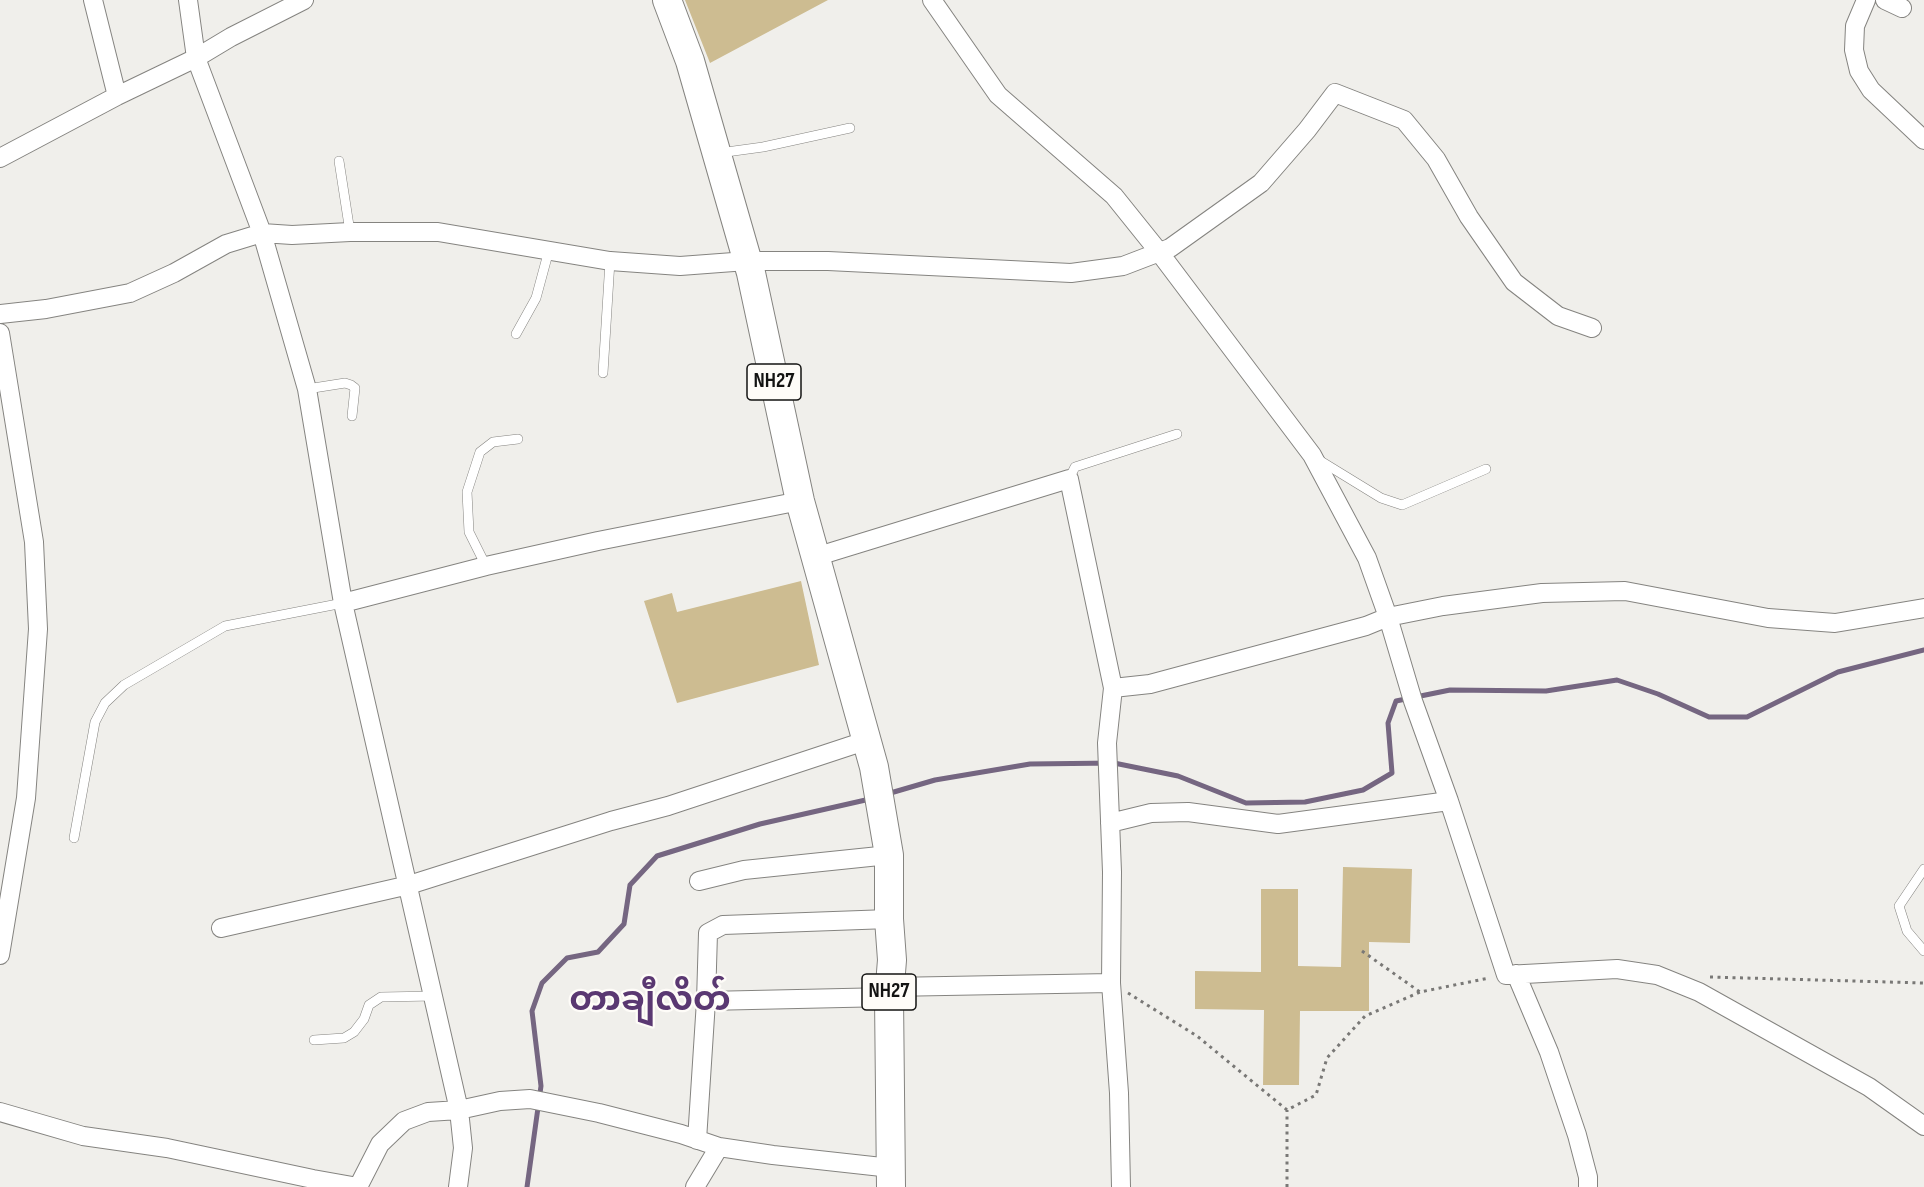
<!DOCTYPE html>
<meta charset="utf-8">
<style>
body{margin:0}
canvas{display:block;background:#f0efeb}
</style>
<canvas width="1924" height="1187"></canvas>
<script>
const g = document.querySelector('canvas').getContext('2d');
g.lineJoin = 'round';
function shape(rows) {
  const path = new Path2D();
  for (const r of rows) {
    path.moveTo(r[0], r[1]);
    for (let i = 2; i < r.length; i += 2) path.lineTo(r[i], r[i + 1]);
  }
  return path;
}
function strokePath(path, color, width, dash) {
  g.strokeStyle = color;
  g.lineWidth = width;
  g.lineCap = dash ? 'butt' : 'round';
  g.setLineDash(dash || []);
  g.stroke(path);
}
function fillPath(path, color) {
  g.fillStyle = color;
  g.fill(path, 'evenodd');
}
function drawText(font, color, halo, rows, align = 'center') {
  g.font = font + ' "Sofia Sans Condensed","Noto Sans Myanmar",sans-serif';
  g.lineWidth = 4.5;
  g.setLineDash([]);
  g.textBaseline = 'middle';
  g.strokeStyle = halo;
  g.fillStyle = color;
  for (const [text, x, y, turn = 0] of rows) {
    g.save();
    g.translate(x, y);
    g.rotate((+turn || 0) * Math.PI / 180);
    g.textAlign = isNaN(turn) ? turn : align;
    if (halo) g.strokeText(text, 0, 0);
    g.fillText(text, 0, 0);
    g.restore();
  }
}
strokePath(shape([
 [887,794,935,780,1030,764,1114,763,1178,776,1246,803,1305,802,1363,790,1392,773,1388,723,1396,701,1450,690,1546,691,1617,680,1658,694,1709,717,1747,717,1838,672,1924,650],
 [527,1187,541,1086,532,1011,542,983,567,958,598,952,624,924,630,885,657,856,760,824,870,799]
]), '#756681', 5);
fillPath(shape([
 [685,0,828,0,710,63],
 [801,581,819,665,677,703,644,601,672,593,677,612],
 [1343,867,1412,869,1410,943,1369,942,1369,1011,1300,1011,1299,1085,1263,1085,1264,1010,1195,1009,1195,971,1261,972,1261,889,1298,889,1298,966,1341,967]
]), '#cdbc91');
const lane = shape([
 [719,153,763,147,850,128],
 [339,161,350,232],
 [516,334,536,298,549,250],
 [603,373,610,261],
 [307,389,345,383,351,385,355,388,352,416],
 [1319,460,1381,498,1402,505,1486,469],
 [1069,479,1075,467,1177,434],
 [486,566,469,532,467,492,480,452,493,442,518,439],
 [74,838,95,722,105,703,124,685,225,626,343,603],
 [1924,869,1899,906,1907,931,1924,951],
 [314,1040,344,1038,354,1032,364,1019,369,1005,381,997,434,996]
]);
const street = shape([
 [93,0,117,96],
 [188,0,196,58,262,233,307,389,343,603,459,1110,463,1148,458,1187],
 [932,0,998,95,1114,196,1159,252,1312,455,1367,558,1388,617,1443,606,1542,593,1625,591,1768,618,1835,623,1924,608],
 [1866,0,1855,26,1854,50,1859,71,1871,90,1924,140],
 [1885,0,1902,8],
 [0,158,117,96,196,58,231,37,304,0],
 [0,314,46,309,130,293,174,273,226,244,262,233,292,235,350,232,438,232,610,261,680,266,747,261,828,261,1071,273,1123,266,1170,248,1261,183,1307,130,1335,93,1404,120,1436,159,1469,217,1514,282,1558,316,1592,328],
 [0,333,34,542,38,629,26,798,0,955],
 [815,557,1069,479,1113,688,1107,743,1112,872,1111,983,1119,1093,1121,1187],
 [343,603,486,566,598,541,800,501],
 [1113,688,1150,684,1366,626,1388,617,1413,701,1449,801,1506,975,1617,969,1657,975,1699,992,1869,1087,1924,1126],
 [1110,823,1151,813,1188,812,1278,824,1449,801],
 [699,881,744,870,889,855],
 [221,928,409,885,611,821,668,806,868,740],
 [1516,974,1549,1052,1577,1135,1588,1177,1588,1187],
 [890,987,1111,983],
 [706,1001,889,997],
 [0,1112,83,1136,167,1148,313,1179,358,1187,380,1144,404,1121,428,1112,459,1110,500,1101,530,1099,599,1113,681,1134,719,1147,773,1155,891,1168],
 [697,1140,706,1001,708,933,723,925,889,919],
 [695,1187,719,1147]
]);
const primary = shape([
 [667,0,690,61,751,273,800,501,874,767,889,855,889,919,892,960,889,997,891,1187]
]);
strokePath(lane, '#858480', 10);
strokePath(street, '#858480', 20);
strokePath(primary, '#858480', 30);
strokePath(shape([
 [1362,951,1420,992,1489,978],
 [1710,977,1924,983],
 [1128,993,1197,1036,1287,1110,1316,1095,1327,1058,1365,1016,1420,992],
 [1287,1187,1287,1110]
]), '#797876', 3, [3, 4.5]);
strokePath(lane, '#fff', 9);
strokePath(street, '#fff', 18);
strokePath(primary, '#fff', 28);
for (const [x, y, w] of [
 [774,382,54],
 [889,992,54]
]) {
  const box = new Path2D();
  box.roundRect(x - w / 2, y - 18, w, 36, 4.5);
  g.fillStyle = '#fefcf8';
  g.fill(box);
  strokePath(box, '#131312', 1.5);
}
drawText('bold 21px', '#131312', null, [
 ["NH27",774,382],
 ["NH27",889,992]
]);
drawText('bold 34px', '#5a3872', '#fefcf8', [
 ["တာချီလိတ်",650,1001]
]);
</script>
